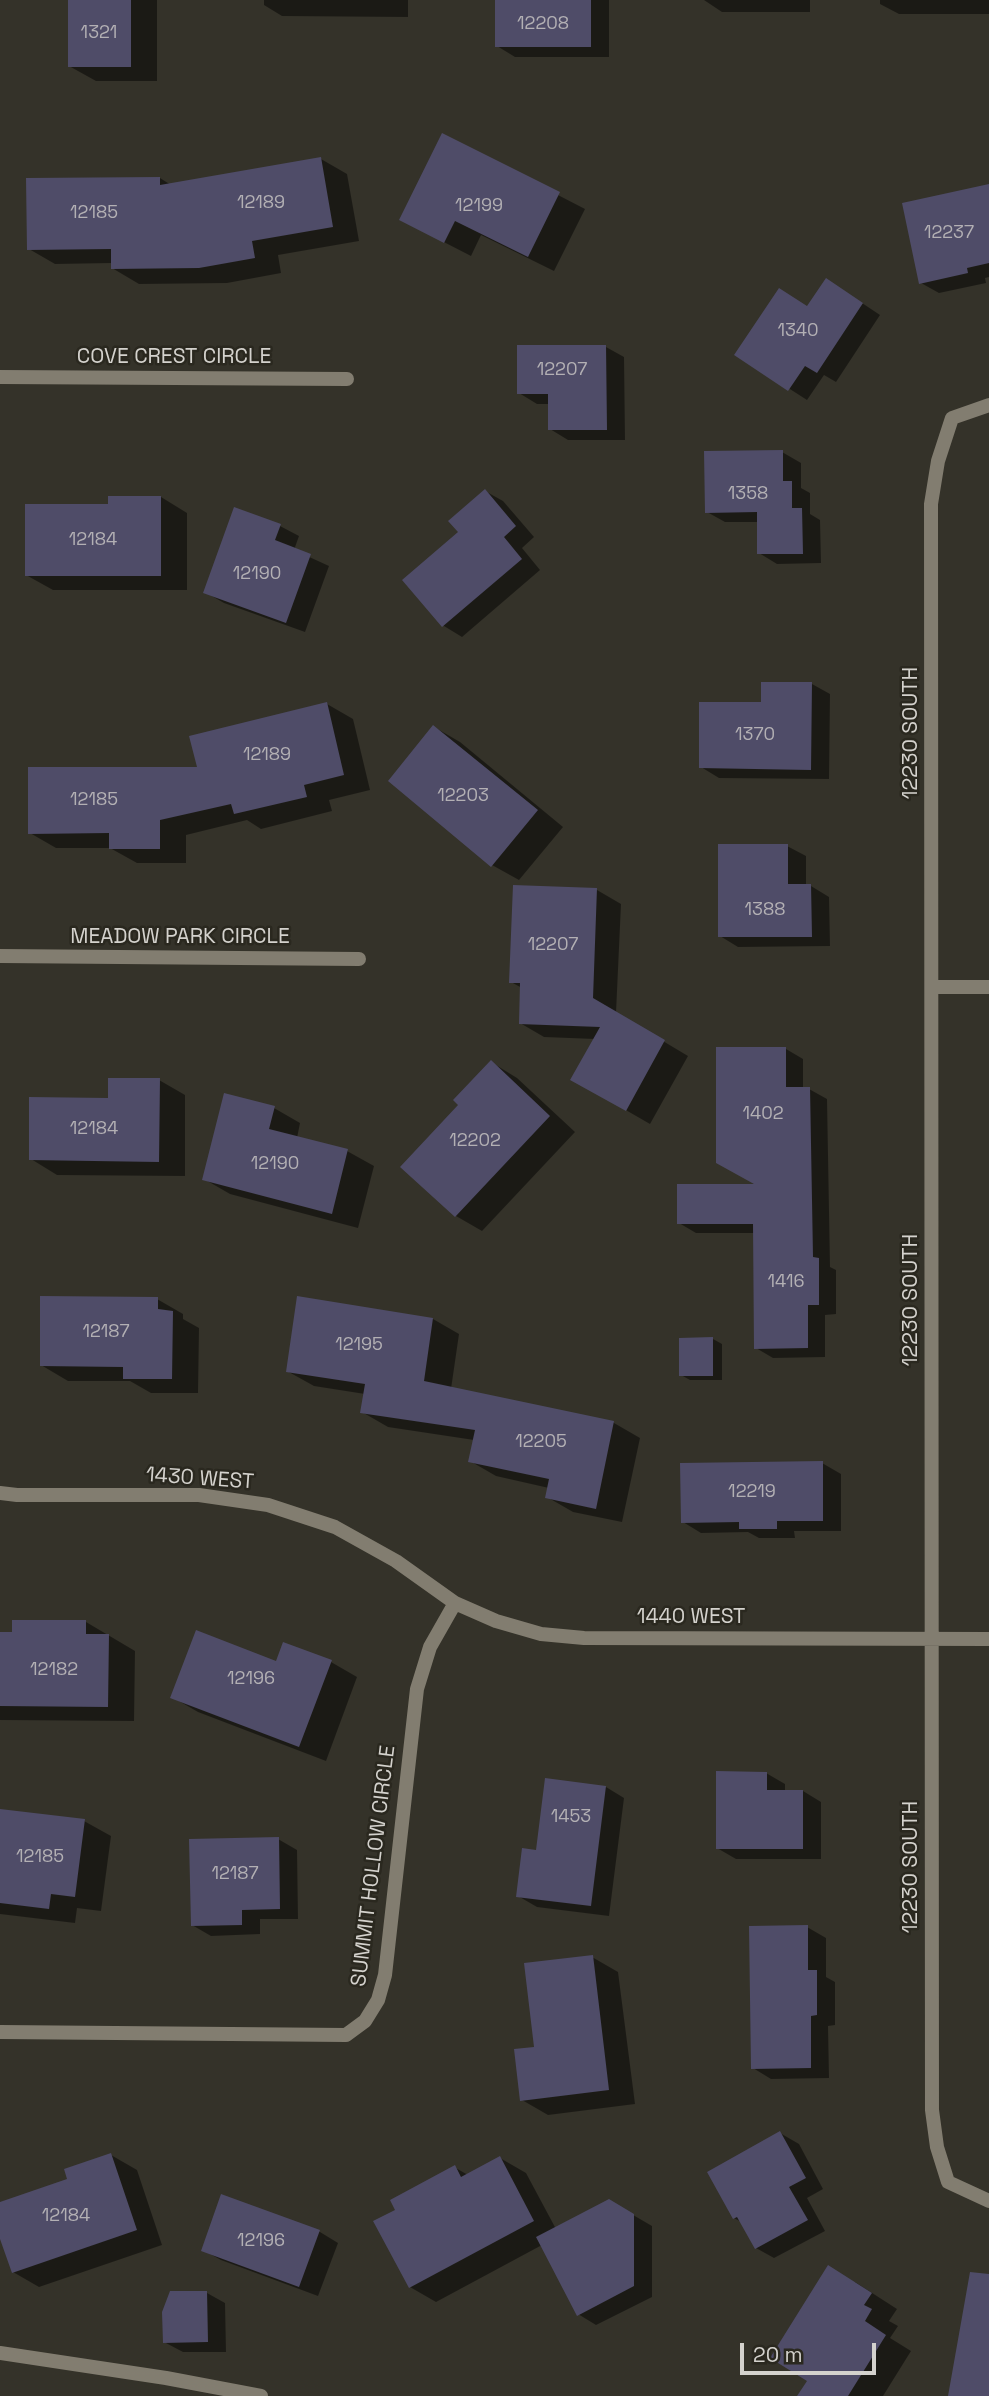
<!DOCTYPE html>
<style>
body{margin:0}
#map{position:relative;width:989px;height:2396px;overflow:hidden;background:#343229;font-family:"Space Grotesk",sans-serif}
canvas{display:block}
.scale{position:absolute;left:740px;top:2343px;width:136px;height:32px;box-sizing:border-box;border:4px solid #d4d2cd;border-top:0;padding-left:9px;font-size:21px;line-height:24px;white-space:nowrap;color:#d4d2cd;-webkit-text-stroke:5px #2a281f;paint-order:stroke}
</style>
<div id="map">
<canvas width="989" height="2396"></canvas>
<div class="scale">20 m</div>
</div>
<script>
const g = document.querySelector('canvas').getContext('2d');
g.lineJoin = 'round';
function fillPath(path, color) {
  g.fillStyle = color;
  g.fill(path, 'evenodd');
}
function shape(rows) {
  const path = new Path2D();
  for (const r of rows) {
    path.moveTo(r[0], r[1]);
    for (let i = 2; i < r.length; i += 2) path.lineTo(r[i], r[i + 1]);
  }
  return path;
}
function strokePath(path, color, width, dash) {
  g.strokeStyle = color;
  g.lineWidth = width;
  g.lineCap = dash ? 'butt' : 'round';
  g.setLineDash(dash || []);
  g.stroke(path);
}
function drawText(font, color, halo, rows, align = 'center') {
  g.font = font + ' "Space Grotesk",sans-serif';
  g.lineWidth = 5;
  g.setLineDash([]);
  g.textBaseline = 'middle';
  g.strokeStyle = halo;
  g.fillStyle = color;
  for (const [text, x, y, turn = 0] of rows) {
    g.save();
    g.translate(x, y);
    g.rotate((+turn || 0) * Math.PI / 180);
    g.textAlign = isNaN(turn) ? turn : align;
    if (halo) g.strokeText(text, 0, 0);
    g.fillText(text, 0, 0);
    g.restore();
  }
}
fillPath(shape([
 [69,0,157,0,157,81,96,81,69,66],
 [264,0,408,0,408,17,282,16,264,5],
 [497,0,609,0,609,57,515,57,497,46],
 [704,0,810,0,810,12,722,12],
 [880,0,989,0,989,14,899,14,880,4],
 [442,135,585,209,554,271,481,235,471,256,401,220],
 [321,159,347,174,359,241,278,255,281,273,227,283,139,284,112,268,112,263,55,264,29,249,160,178,171,185],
 [989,186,989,277,985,278,986,283,939,293,921,283],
 [844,291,880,315,836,382,824,375,807,400,737,355,808,308],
 [606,347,624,357,625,440,568,440,550,429,550,404,537,404,519,393],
 [782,452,801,463,801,488,810,493,810,514,820,520,821,563,777,564,759,553,759,522,725,522,707,512],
 [485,491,503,501,534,537,522,548,540,570,462,637,444,626,404,580,460,532],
 [161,497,187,513,187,590,53,590,26,575,109,506],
 [235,509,280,526,299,536,294,550,329,566,305,632,224,603,205,592],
 [812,684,830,694,829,779,719,778,701,767],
 [327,704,353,719,370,790,329,800,332,811,261,829,247,820,186,835,186,863,137,863,110,848,56,848,30,833,199,768],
 [434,727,460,742,563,827,519,880,492,865,391,781],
 [787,846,806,856,806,886,811,886,829,897,830,946,738,947,720,936],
 [597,890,621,904,616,1013,688,1056,650,1124,572,1079,595,1039,544,1037,520,1023,522,988,511,982],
 [786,1049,803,1059,803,1089,809,1089,827,1099,830,1267,836,1270,836,1314,825,1315,825,1357,773,1358,756,1348,755,1233,696,1233,679,1223,760,1186],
 [491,1062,517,1078,575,1132,482,1231,456,1216,403,1167,461,1104],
 [159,1080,185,1095,185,1176,57,1175,31,1159,110,1099],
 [274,1108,300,1123,297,1138,347,1151,374,1166,358,1228,230,1194,204,1179],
 [157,1299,183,1314,183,1319,199,1328,198,1393,151,1393,130,1381,68,1381,41,1365],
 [433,1319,459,1334,451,1389,614,1423,640,1438,622,1522,573,1512,547,1497,549,1488,496,1476,470,1461,474,1440,388,1427,362,1412,365,1394,314,1386,287,1371],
 [713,1339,722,1344,722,1380,690,1380,681,1375],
 [822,1463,841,1474,841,1531,794,1531,795,1538,759,1538,748,1532,701,1533,683,1522],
 [86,1622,135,1651,134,1721,0,1720,0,1634,13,1634],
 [331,1662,357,1677,326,1761,198,1712,172,1697,278,1663],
 [766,1773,785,1784,785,1791,803,1791,821,1802,821,1859,736,1859,717,1848],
 [606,1787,624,1798,609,1916,537,1907,518,1896,538,1852],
 [0,1810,84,1821,111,1836,101,1911,77,1908,75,1923,0,1914],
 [278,1839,297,1850,298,1919,260,1919,260,1934,211,1936,192,1925],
 [807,1927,826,1938,826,1977,835,1982,835,2025,828,2026,829,2078,771,2079,753,2068],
 [592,1957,618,1972,635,2104,548,2115,522,2100,536,2048],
 [780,2133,799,2144,823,2189,807,2198,825,2231,774,2258,756,2248,743,2223,734,2218],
 [111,2155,137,2170,162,2245,39,2287,13,2272,0,2234,0,2204,69,2180],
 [500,2158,526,2173,556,2229,609,2201,652,2226,652,2297,596,2325,578,2314,542,2245,436,2302,410,2287,397,2210,454,2167,468,2175],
 [222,2197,320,2232,338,2243,318,2296,221,2260,203,2250],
 [855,2282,897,2309,889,2321,898,2326,890,2338,911,2351,883,2396,800,2396,809,2381],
 [207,2293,225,2303,226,2352,183,2352,164,2342]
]), '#0007');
fillPath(shape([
 [68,0,131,0,131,67,68,67],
 [495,0,591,0,591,47,495,47],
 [442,133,560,192,528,257,455,221,444,243,399,220],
 [321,157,333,227,252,241,255,258,199,268,111,269,111,249,27,250,26,178,160,177,160,185],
 [989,184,989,263,967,268,968,273,919,284,902,203],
 [826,278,863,303,817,373,805,366,788,391,734,355,779,288,807,306],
 [517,345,606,345,607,430,548,430,548,394,517,394],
 [783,450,783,481,792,481,792,508,802,508,803,554,757,554,757,512,705,513,704,451],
 [485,489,516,526,504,537,522,559,442,627,402,580,458,532,448,521],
 [108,496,161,496,161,576,25,576,25,504,108,504],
 [234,507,281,524,275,540,311,554,286,623,203,593],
 [761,682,812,682,811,770,699,768,699,702,761,702],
 [327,702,344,775,304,785,307,797,234,814,231,804,160,820,160,849,109,849,109,833,28,834,28,767,197,767,189,736],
 [433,725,538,810,491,867,388,781],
 [718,844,788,844,788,884,811,884,812,937,718,937],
 [513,885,597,888,593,998,665,1040,626,1111,570,1080,600,1027,519,1024,520,983,509,983],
 [716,1047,786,1047,786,1087,810,1087,813,1257,819,1258,819,1305,808,1305,808,1348,754,1349,753,1224,677,1224,677,1184,754,1184,716,1163],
 [491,1060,550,1116,455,1217,400,1167,458,1105,453,1100],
 [108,1078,160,1078,159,1162,29,1160,29,1097,108,1098],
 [224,1093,275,1106,269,1129,348,1149,332,1214,202,1180],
 [40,1296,158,1297,158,1309,173,1311,172,1379,123,1379,123,1367,40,1366],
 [297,1296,433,1318,424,1381,614,1421,596,1509,545,1498,549,1479,468,1462,475,1430,360,1413,365,1384,286,1372],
 [713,1337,713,1376,679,1376,679,1338],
 [823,1461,823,1521,777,1521,777,1529,739,1529,739,1522,681,1523,680,1463],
 [12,1620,86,1620,86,1634,109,1634,108,1707,0,1706,0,1632,12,1632],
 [196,1630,276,1661,283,1642,332,1660,299,1747,170,1698],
 [716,1771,767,1772,767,1790,803,1790,803,1849,716,1849],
 [545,1778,606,1786,591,1906,516,1897,522,1848,536,1850],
 [0,1809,85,1819,75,1897,51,1894,49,1909,0,1903],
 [279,1837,280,1909,242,1910,242,1925,191,1926,189,1839],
 [808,1925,808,1970,817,1970,817,2015,811,2016,811,2068,751,2069,749,1926],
 [593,1955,609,2090,520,2101,514,2049,534,2047,524,1963],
 [780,2131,806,2178,789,2187,808,2220,755,2249,737,2217,733,2219,707,2172],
 [111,2153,137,2230,12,2273,0,2239,0,2202,67,2179,64,2169],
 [500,2156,534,2221,409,2288,373,2221,395,2210,390,2200,455,2165,461,2177],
 [221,2194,320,2230,299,2287,201,2251],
 [609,2199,634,2214,634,2286,577,2316,536,2237],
 [828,2265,872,2293,864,2305,872,2309,865,2321,886,2335,848,2396,797,2396,807,2381,770,2358],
 [970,2272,989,2274,989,2396,948,2396],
 [170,2291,207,2291,208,2342,163,2343,162,2312]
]), '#4f4c68');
strokePath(shape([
 [0,2353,166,2378,261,2396]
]), '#827d70', 14);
strokePath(shape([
 [0,377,347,379],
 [989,405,952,418,938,461,931,504,932,2110,937,2147,948,2182,989,2201],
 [0,956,359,959],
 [932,987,989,987],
 [0,1493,17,1495,199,1495,268,1505,335,1527,396,1561,455,1603,496,1621,541,1634,584,1638,989,1639],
 [0,2032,346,2035,365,2021,378,2000,385,1975,417,1689,430,1647,455,1603]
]), '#827d70', 14);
drawText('18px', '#b3b0b4', null, [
 ["12208",543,24],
 ["1321",99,33],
 ["12189",261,203],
 ["12199",479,206],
 ["12185",94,213],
 ["12237",949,233],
 ["1340",798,331],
 ["12207",562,370],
 ["1358",748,494],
 ["12184",93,540],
 ["12190",257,574],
 ["1370",755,735],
 ["12189",267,755],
 ["12203",463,796],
 ["12185",94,800],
 ["1388",765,910],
 ["12207",553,945],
 ["1402",763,1114],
 ["12184",94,1129],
 ["12202",475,1141],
 ["12190",275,1164],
 ["1416",786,1282],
 ["12187",106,1332],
 ["12195",359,1345],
 ["12205",541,1442],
 ["12219",752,1492],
 ["12182",54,1670],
 ["12196",251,1679],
 ["1453",571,1817],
 ["12185",40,1857],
 ["12187",235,1874],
 ["12184",66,2216],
 ["12196",261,2241]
]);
drawText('21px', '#d4d2cd', '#2a281f', [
 ["COVE CREST CIRCLE",174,357],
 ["12230 SOUTH",911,733,-90],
 ["MEADOW PARK CIRCLE",180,937],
 ["12230 SOUTH",911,1300,-90],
 ["1430 WEST",200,1479,4],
 ["1440 WEST",691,1617],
 ["SUMMIT HOLLOW CIRCLE",374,1866,-83],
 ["12230 SOUTH",911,1867,-90]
]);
</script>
